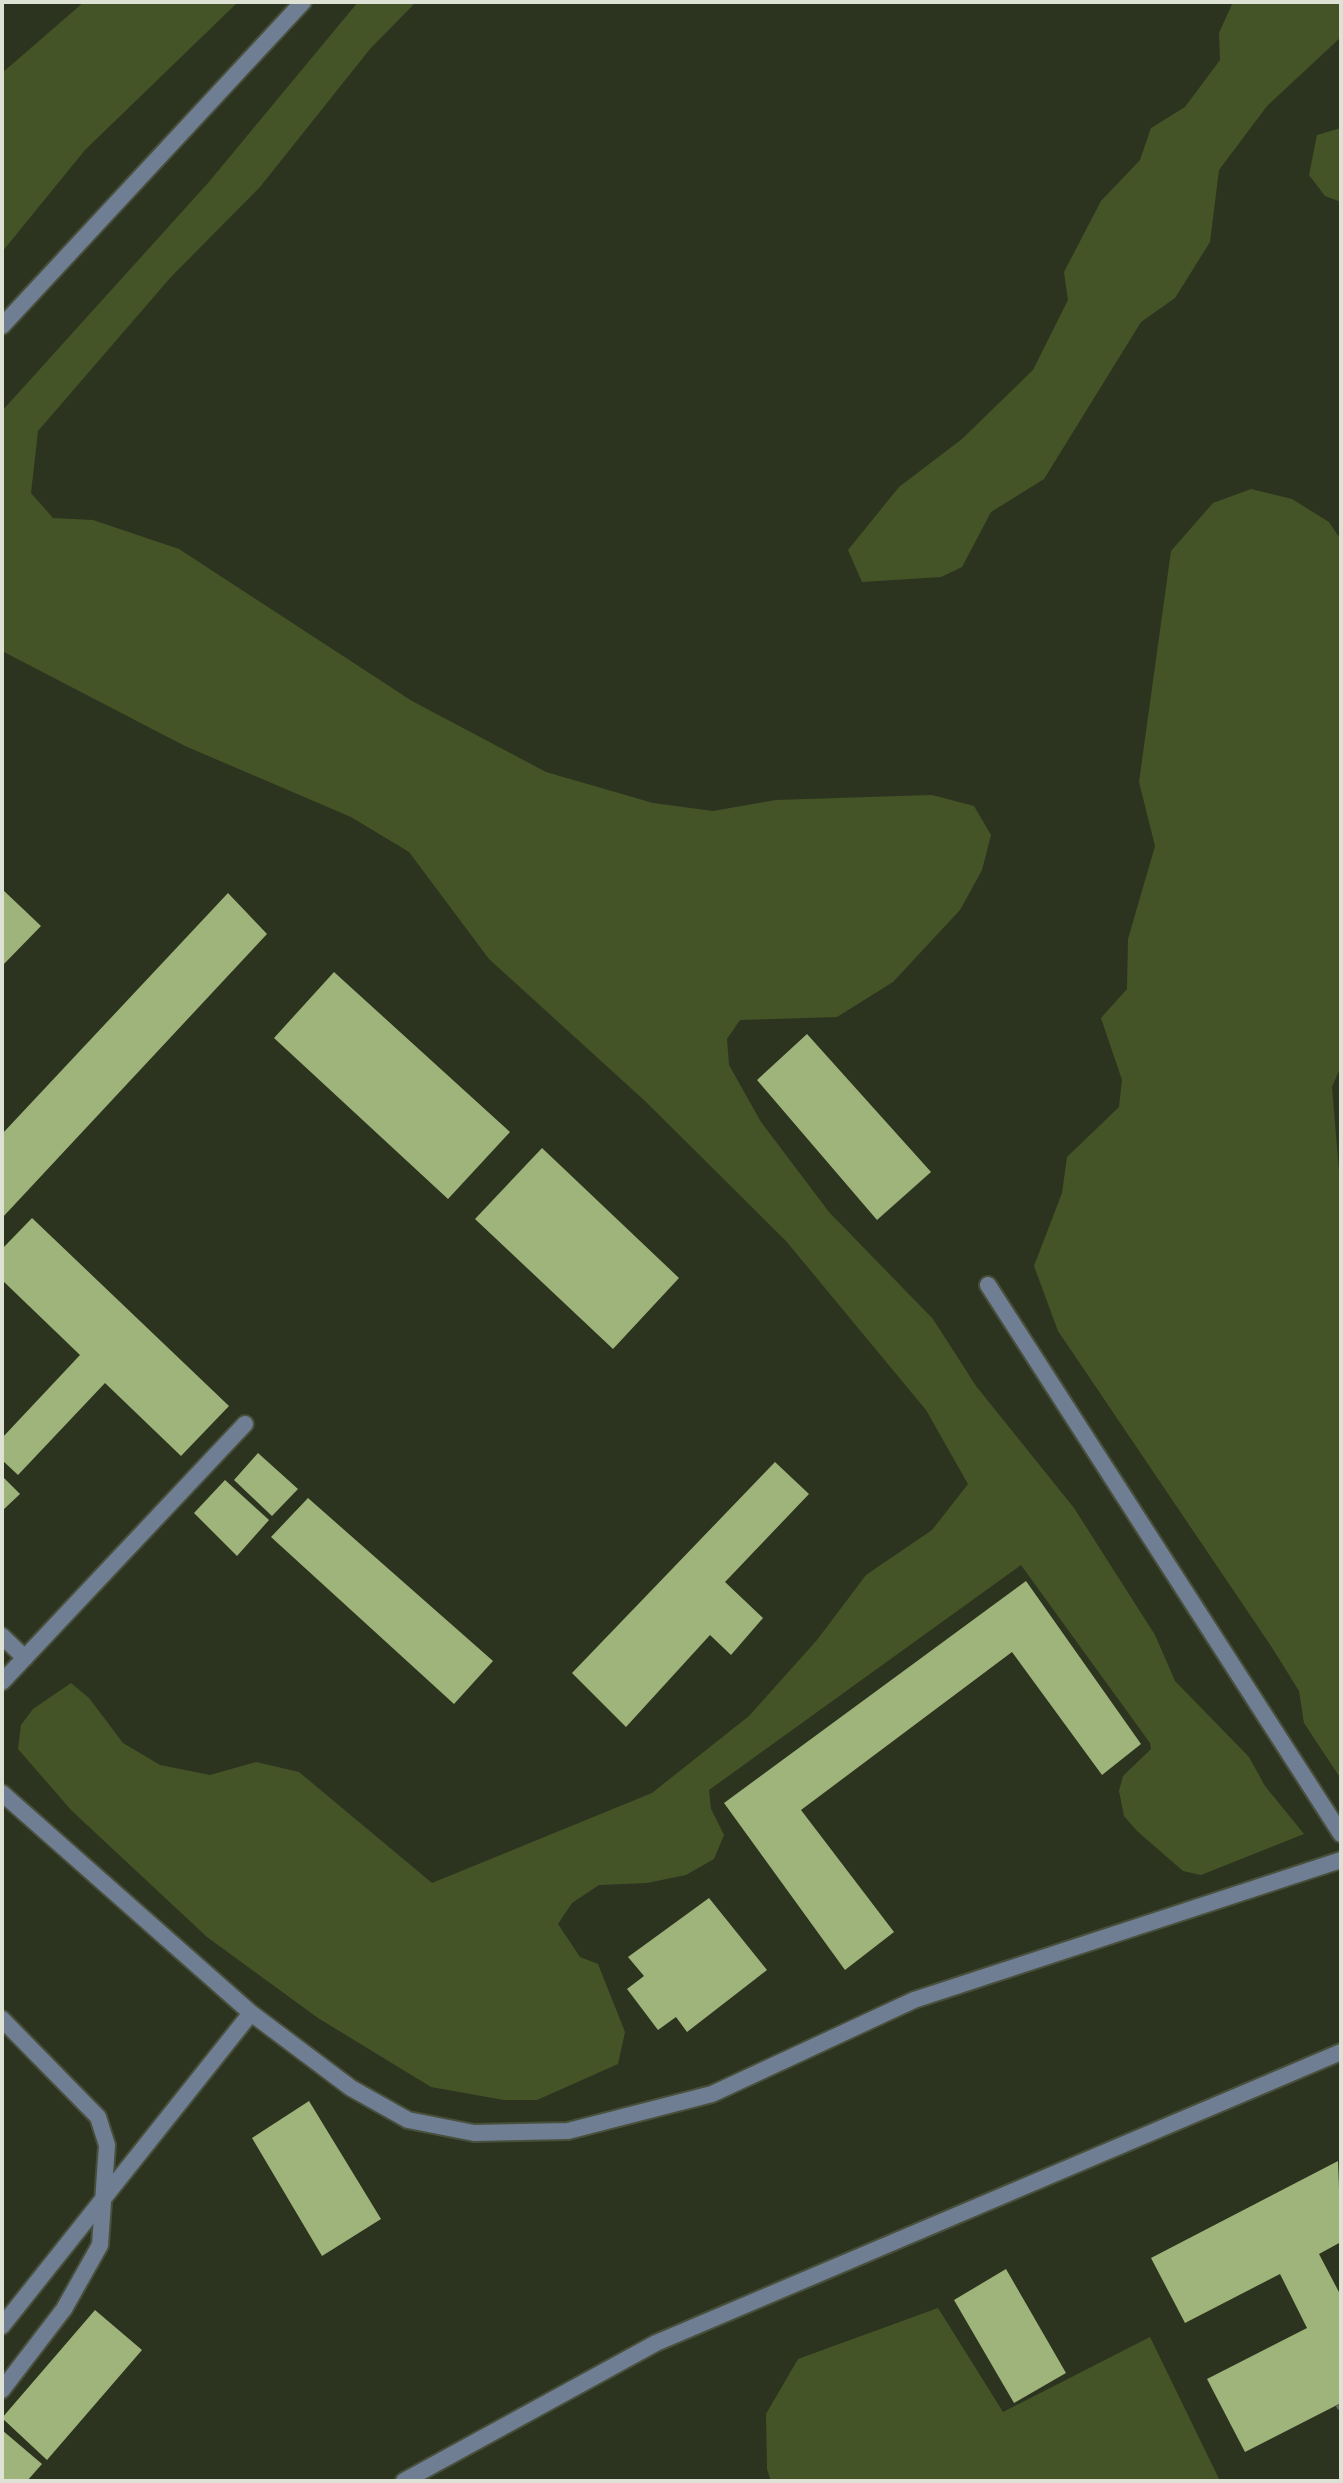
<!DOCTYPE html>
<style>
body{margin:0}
#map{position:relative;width:1343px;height:2483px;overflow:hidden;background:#2c341f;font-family:"Fira Sans",sans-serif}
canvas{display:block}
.frame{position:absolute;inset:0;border:4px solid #dde2d5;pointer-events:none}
</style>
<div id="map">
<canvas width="1343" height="2483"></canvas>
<div class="frame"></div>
</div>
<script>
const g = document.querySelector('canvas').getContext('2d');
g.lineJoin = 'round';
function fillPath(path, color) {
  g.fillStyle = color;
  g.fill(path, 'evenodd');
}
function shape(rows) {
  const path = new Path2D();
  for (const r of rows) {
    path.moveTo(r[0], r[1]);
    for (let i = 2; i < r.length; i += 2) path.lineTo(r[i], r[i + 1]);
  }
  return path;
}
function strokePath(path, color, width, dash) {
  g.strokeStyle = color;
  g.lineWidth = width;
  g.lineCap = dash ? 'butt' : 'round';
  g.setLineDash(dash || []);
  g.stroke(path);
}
fillPath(shape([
 [84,2,238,2,85,150,2,252,2,73],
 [358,2,416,2,370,49,260,187,170,278,38,431,31,493,53,518,93,520,179,549,412,701,546,772,653,803,713,811,776,800,932,795,974,806,991,835,982,870,960,910,893,982,837,1017,740,1020,727,1039,729,1065,761,1122,829,1212,933,1319,976,1386,1074,1508,1155,1635,1175,1681,1249,1757,1265,1786,1304,1834,1201,1875,1183,1871,1137,1831,1124,1816,1119,1791,1123,1776,1151,1749,1150,1743,1021,1565,709,1790,711,1809,724,1835,714,1859,686,1875,647,1883,599,1885,572,1903,558,1924,580,1957,598,1964,625,2032,618,2064,537,2100,504,2100,431,2087,318,2018,207,1937,71,1810,18,1749,21,1725,33,1709,71,1683,89,1698,123,1743,160,1765,210,1775,256,1762,299,1772,432,1883,652,1793,749,1716,817,1640,866,1575,932,1530,968,1484,926,1410,786,1241,645,1101,489,959,409,852,351,817,185,746,2,651,2,411,208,183],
 [1233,2,1341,2,1341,37,1267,106,1219,170,1210,242,1175,298,1141,322,1044,479,991,512,962,567,941,577,862,582,848,550,899,487,962,439,1033,370,1068,300,1064,272,1101,201,1140,160,1151,128,1185,107,1220,60,1219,33],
 [1341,128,1341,202,1325,196,1309,175,1317,135],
 [1251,489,1292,499,1329,522,1341,540,1341,1066,1332,1087,1341,1196,1341,1779,1304,1723,1299,1691,1271,1646,1058,1331,1034,1266,1062,1193,1067,1157,1119,1107,1122,1080,1101,1018,1127,989,1128,939,1155,846,1139,782,1171,551,1213,503],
 [938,2308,1003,2412,1150,2337,1220,2481,771,2481,767,2469,766,2414,798,2359]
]), '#455427');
fillPath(shape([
 [2,889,41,926,2,966],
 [228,893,267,934,2,1218,2,1134],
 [334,972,510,1132,448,1199,274,1038],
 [807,1034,931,1172,877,1220,757,1080],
 [542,1148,679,1278,613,1349,475,1219],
 [32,1218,229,1406,181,1456,105,1383,18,1475,2,1460,2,1438,80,1355,2,1280,2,1249],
 [258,1453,298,1489,272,1516,234,1480],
 [775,1462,809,1494,725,1582,763,1618,731,1655,710,1635,626,1727,572,1673],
 [2,1476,20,1494,2,1511],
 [225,1480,269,1520,237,1556,194,1513],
 [308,1498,493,1661,454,1704,271,1537],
 [1026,1581,1141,1744,1102,1775,1012,1652,801,1810,894,1932,845,1970,724,1803],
 [709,1898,767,1970,687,2032,676,2017,658,2030,627,1989,644,1976,628,1957],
 [309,2101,381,2219,322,2256,252,2138],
 [1338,2161,1341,2242,1319,2254,1341,2296,1341,2403,1245,2452,1207,2379,1307,2328,1280,2274,1185,2323,1151,2258],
 [1006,2269,1066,2373,1014,2403,954,2300],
 [95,2310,142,2350,47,2460,2,2418],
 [2,2430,42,2464,27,2481,2,2481]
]), '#9fb47a');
const lane = shape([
 [2,326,303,2],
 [988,1285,1341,1834],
 [2,1636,25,1658],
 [2,1682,245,1424],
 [2,1793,251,2013,351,2088,408,2120,474,2133,568,2131,712,2094,914,2000,1341,1860],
 [2,2019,98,2117,107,2145,100,2245,64,2309,2,2390],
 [2,2326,251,2013],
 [404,2481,656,2343,1341,2052]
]);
strokePath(lane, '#48503c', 20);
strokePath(shape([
 [1338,2405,1341,2410]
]), '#686f5d', 5, [4, 6]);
strokePath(lane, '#707e94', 16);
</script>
